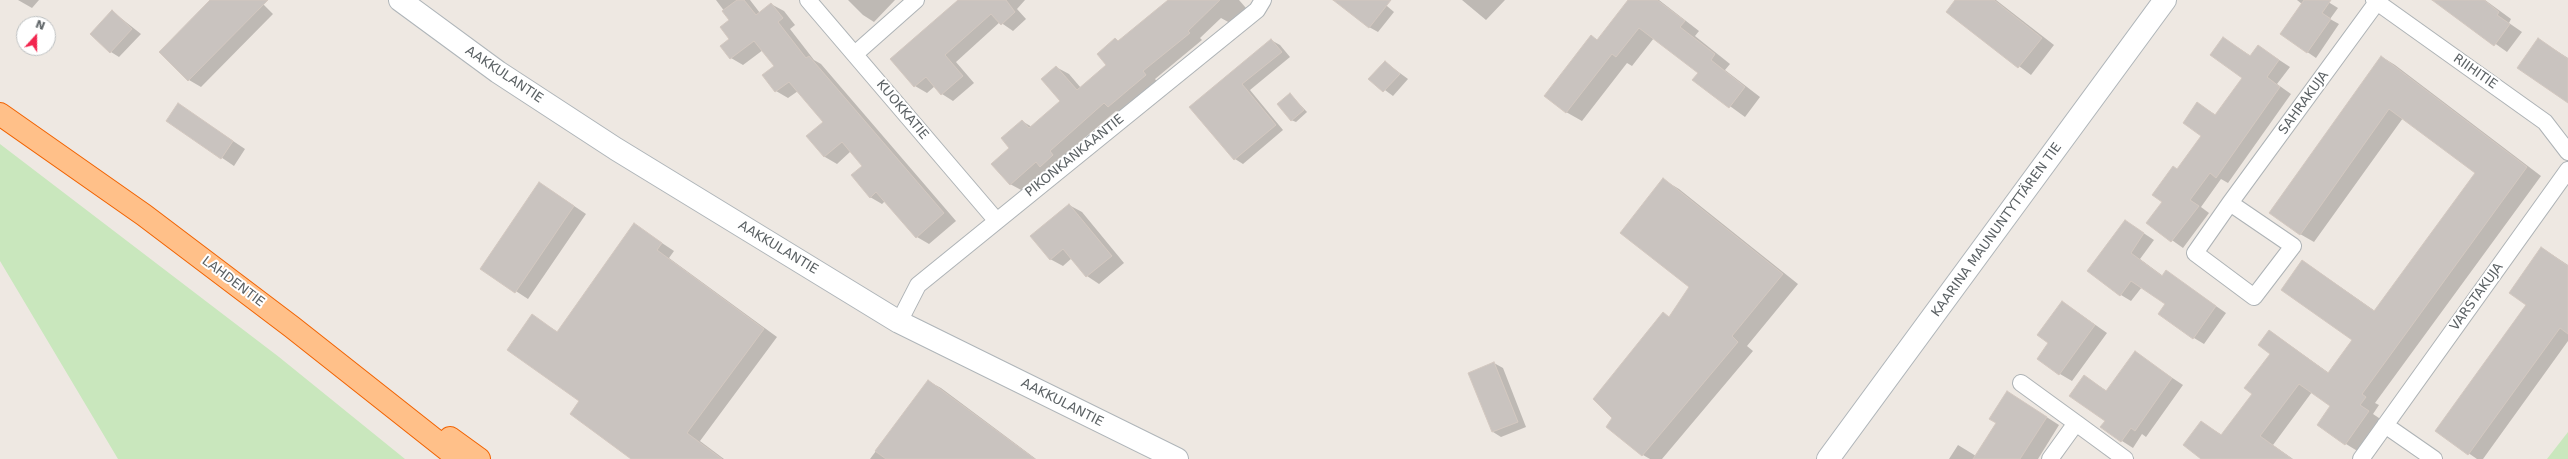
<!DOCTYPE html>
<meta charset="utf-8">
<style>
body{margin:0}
#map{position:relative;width:2568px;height:459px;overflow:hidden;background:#eee8e2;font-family:"DejaVu Sans",sans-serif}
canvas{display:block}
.north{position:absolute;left:16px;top:16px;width:40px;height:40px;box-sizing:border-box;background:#fff;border:1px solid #bdc0c1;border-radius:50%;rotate:21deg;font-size:11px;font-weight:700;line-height:16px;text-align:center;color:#5b6164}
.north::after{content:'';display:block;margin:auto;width:14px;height:18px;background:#f2254e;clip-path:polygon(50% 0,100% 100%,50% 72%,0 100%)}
</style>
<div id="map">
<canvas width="2568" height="459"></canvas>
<div class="north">N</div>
</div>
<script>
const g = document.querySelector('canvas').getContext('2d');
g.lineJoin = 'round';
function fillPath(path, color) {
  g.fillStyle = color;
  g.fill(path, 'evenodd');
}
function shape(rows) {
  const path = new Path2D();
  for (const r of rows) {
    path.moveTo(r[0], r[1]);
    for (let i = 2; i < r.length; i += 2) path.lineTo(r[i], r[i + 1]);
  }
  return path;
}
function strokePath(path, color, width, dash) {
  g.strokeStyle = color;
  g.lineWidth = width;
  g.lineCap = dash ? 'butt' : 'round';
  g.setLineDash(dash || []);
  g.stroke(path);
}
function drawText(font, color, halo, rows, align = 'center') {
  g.font = font + ' "DejaVu Sans",sans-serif';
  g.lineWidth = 4;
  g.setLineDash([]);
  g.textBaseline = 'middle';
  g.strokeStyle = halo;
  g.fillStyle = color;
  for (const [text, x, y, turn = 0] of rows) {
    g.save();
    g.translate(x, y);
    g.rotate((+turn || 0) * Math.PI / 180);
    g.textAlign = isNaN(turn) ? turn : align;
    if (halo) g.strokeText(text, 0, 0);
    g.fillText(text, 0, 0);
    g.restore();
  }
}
fillPath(shape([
 [0,144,279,357,405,459,118,459,0,261],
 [2568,432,2568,459,2547,459]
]), '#c9e7bd');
fillPath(shape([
 [18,0,39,0,32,8],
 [211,0,259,0,273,14,201,87,189,80],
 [716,0,750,0,760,13,771,4,784,11,795,25,790,29,814,60,821,64,956,221,929,244,917,237,885,201,882,204,870,197,864,167,851,151,837,164,825,157,808,136,824,122,798,91,788,98,776,91,764,76,776,66,763,50,743,65,731,58,721,46,730,39,731,20],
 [848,0,895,0,874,22,863,15],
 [960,0,1025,0,1017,9,1026,19,1013,31,1000,22,956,62,974,83,953,101,942,94,935,86,927,93,915,86,891,59],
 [1182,0,1239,0,1246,8,1230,23,1221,18,1200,38,1202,40,1155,79,1158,83,1121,114,1116,111,1023,191,1010,184,1011,148,1022,121,1032,127,1062,101,1056,67,1069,74,1081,88,1108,65,1118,41],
 [1353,0,1380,0,1394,12,1378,32,1369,27],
 [1462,0,1505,0,1486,20],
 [1629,0,1659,0,1699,31,1695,36,1730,64,1725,70,1760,97,1745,117,1694,80,1699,73,1654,38,1632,66,1627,63,1582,121,1566,112,1592,37,1598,40],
 [1956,0,1996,0,2054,45,2031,75,1947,12],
 [2297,0,2325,0,2338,8,2330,19,2339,24,2316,58,2281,34,2302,4],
 [2434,0,2485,0,2511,19,2509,23,2522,32,2507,52],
 [112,11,141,34,119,57,111,52],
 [2223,38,2251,56,2258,46,2290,67,2277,84,2291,94,2228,183,2221,179,2201,207,2209,213,2183,248,2148,223,2163,202,2178,170,2202,135,2197,103,2216,115,2243,78],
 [2538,39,2568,58,2568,102],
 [1271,40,1280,45,1290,57,1250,90,1283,130,1243,164,1235,159,1191,107],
 [2382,57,2395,65,2541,176,2375,403,2379,405,2373,414,2382,420,2359,452,2346,444,2331,406,2312,392,2273,445,2293,459,2203,459,2201,422,2222,435,2253,394,2272,354,2270,331,2329,373,2354,340,2303,261,2375,311,2476,173,2403,118,2314,242,2300,234],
 [1385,62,1408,79,1393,96,1370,79],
 [1290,94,1307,112,1296,122,1291,120],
 [178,104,245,149,234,166,168,121],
 [1664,180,1679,189,1798,284,1747,346,1753,351,1662,459,1650,459,1643,455,1669,317,1690,287],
 [552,191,586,214,528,299,482,269],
 [1069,205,1082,212,1124,263,1099,284,1087,276,1072,258,1063,266,1050,259],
 [635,225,674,251,669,258,777,337,700,441,724,459,632,459,580,401,532,316,558,332],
 [2136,228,2154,240,2140,259,2163,276,2176,278,2226,313,2204,344,2194,338,2166,304,2142,287,2131,301,2121,295],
 [2542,248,2568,265,2568,341,2483,459,2477,459,2436,431,2527,304],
 [2063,302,2107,333,2072,381,2060,374,2050,343],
 [2135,353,2183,385,2146,437,2142,434,2133,448,2122,441,2106,421,2084,376,2107,391],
 [1494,363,1503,368,1526,427,1501,437,1493,432,1469,373],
 [928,381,941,388,1036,459,870,459],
 [2020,400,2059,425,2038,459,1949,459,1958,445,1976,456]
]), '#0003');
const building = shape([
 [210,0,268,0,188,81,159,52,210,0],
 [737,0,744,0,756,15,771,3,783,18,778,22,806,58,809,56,944,213,916,238,876,192,870,198,851,175,862,166,842,142,824,157,806,136,823,122,789,82,775,92,762,75,774,66,754,41,730,59,720,46,729,39,720,27,729,20,722,11,737,0],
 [958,0,1006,0,1015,12,1001,25,991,14,945,55,963,76,941,95,926,77,914,87,890,59,958,0],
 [1168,0,1220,0,1188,31,1190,33,1143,71,1146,75,1108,107,1104,103,1050,151,1053,155,1040,167,1036,162,1010,185,991,164,1009,148,1001,138,1022,120,1029,128,1060,101,1041,79,1056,66,1077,90,1106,65,1097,54,1115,38,1118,41,1168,0],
 [1333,0,1391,0,1369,28,1333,0],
 [1628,0,1657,0,1685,21,1680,27,1715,54,1711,60,1745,87,1729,108,1692,80,1698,73,1639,28,1616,57,1612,54,1566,113,1544,96,1591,35,1597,40,1628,0],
 [1955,0,1994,0,2042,38,2018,68,1946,12,1955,0],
 [2304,0,2331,0,2322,13,2331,19,2307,53,2280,34,2304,0],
 [2432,0,2484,0,2499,12,2497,15,2510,24,2494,46,2432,0],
 [112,10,132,29,110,53,90,34,112,10],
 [2223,37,2250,56,2258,45,2279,60,2267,77,2280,87,2216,178,2210,173,2190,200,2199,206,2171,242,2146,223,2162,202,2152,195,2173,166,2177,169,2201,136,2183,123,2197,102,2215,115,2242,78,2210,55,2223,37],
 [2538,38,2568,59,2568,103,2517,68,2538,38],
 [1271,39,1282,52,1242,84,1276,125,1234,160,1189,107,1271,39],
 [2381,56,2527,167,2362,394,2366,397,2360,405,2369,411,2345,445,2317,425,2330,406,2299,384,2260,436,2292,459,2201,459,2183,445,2201,421,2221,435,2252,394,2244,388,2270,354,2258,345,2269,330,2328,373,2352,340,2281,290,2302,260,2374,311,2475,173,2389,109,2300,235,2269,213,2381,56],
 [1385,61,1400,74,1383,92,1368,79,1385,61],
 [1290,93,1304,110,1291,121,1277,104,1290,93],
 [178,103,233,141,221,159,166,121,178,103],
 [1663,178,1783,274,1732,336,1738,342,1642,456,1606,427,1612,418,1593,399,1663,312,1669,317,1689,287,1620,233,1663,178],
 [539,182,574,206,515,293,480,269,539,182],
 [1069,204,1112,256,1086,277,1063,249,1050,260,1030,236,1069,204],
 [2125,220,2144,233,2131,253,2162,276,2166,270,2216,306,2193,339,2158,314,2165,304,2131,281,2120,296,2087,271,2125,220],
 [634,223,662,243,657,250,764,329,687,433,722,459,631,459,570,414,579,401,507,350,532,314,557,332,634,223],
 [2541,247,2568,266,2568,334,2560,328,2468,455,2435,431,2526,305,2509,293,2541,247],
 [2062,301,2095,325,2059,375,2037,359,2048,343,2037,335,2062,301],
 [2135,351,2172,378,2135,431,2131,428,2121,442,2100,427,2105,421,2069,396,2084,375,2106,391,2135,351],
 [1494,362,1518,422,1492,432,1468,373,1494,362],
 [928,380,1035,459,886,459,875,451,928,380],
 [2007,391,2047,417,2020,459,1973,459,1996,423,1989,419,2007,391]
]);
fillPath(building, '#c9c3bf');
strokePath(building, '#d3c8c0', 1);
const street = shape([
 [808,0,996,220],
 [2374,0,2545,122,2568,152],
 [855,54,916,0],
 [2230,203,2293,246,2254,297,2195,253,2230,203,2377,2],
 [899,322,918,285,1257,10,1263,0],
 [2021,383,2076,423],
 [2385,425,2434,459],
 [2050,459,2076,423,2125,459],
 [2361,459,2568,170]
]);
const secondary = shape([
 [400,0,498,72,616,149,899,322,1177,459],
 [1828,459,2165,0]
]);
const highway = shape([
 [0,114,144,215,292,327,459,459],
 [450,438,479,459]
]);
strokePath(street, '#aeb3b6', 18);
strokePath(secondary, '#afb5b9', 24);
strokePath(highway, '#f16200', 24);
strokePath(street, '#fff', 16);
strokePath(secondary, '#fff', 22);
strokePath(highway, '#ffc089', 22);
drawText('13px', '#5b6164', '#fff', [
 ["RIIHITIE",2475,72,35],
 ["AAKKULANTIE",504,75,34],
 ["SAHRAKUJA",2304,103,-54],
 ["KUOKKATIE",902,110,50],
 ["PIKONKANKAANTIE",1075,156,-39],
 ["KAARINA MAUNUNTYTTÄREN TIE",1997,230,-54],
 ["AAKKULANTIE",778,248,31],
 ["LAHDENTIE",233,282,37],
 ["VARSTAKUJA",2477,297,-54],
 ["AAKKULANTIE",1062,403,27]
]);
</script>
